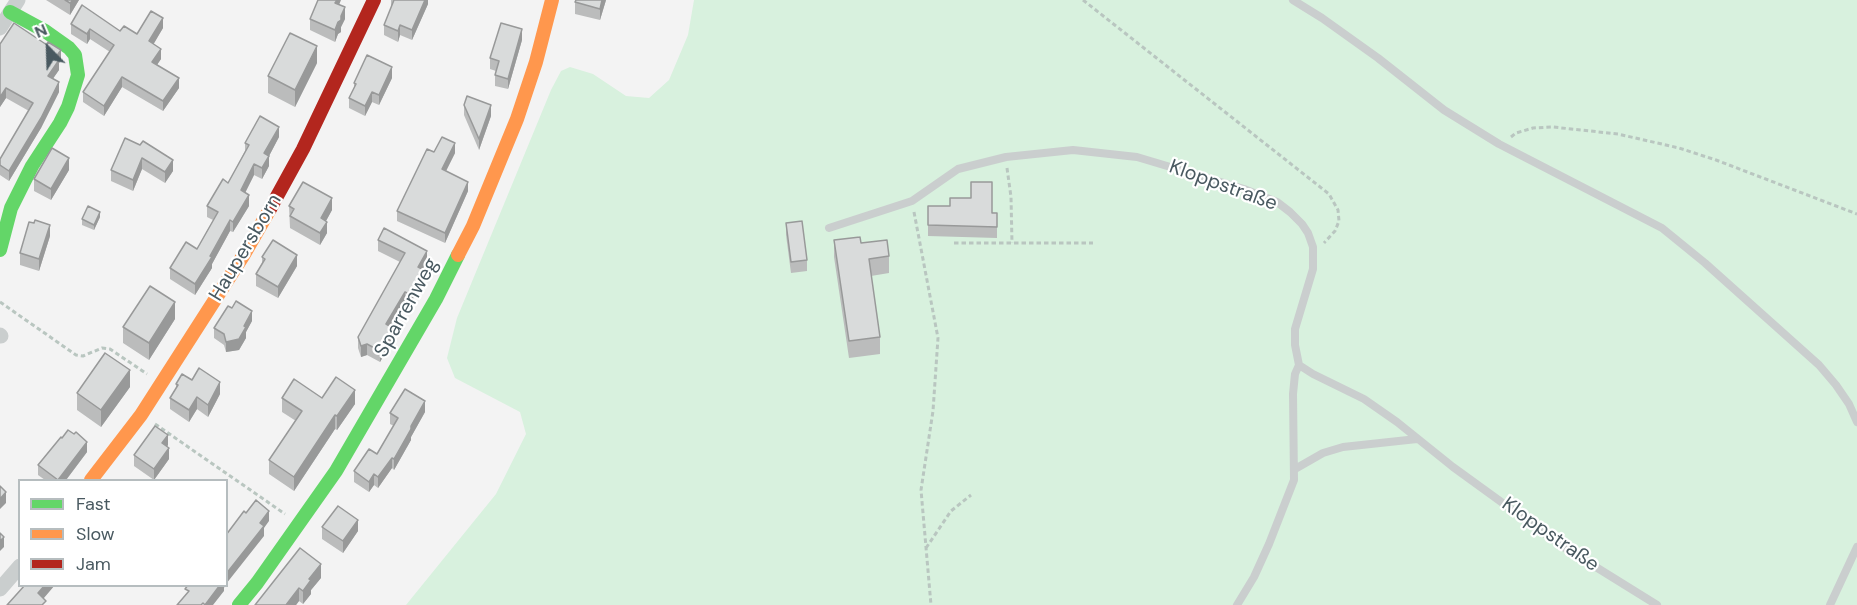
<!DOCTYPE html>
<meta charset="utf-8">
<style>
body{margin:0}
#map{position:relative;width:1857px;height:605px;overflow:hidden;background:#f3f3f3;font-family:"DM Sans",sans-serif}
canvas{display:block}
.legend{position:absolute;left:18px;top:479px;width:210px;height:108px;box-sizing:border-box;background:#fff;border:2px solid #b6bdbf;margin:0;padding:8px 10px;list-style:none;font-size:18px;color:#495960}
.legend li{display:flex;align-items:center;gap:12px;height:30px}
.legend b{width:30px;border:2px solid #b6bdbf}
.north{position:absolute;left:18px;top:18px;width:60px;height:60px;-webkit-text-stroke:4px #fff;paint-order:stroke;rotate:337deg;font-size:16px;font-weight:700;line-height:24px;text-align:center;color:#495960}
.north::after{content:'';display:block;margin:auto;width:21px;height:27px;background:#495960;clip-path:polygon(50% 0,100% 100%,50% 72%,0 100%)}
</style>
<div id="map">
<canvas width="1857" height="605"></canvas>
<ul class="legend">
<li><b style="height:8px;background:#63d668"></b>Fast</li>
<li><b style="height:8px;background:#ff974d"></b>Slow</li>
<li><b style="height:8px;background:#b3261e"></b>Jam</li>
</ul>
<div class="north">N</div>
</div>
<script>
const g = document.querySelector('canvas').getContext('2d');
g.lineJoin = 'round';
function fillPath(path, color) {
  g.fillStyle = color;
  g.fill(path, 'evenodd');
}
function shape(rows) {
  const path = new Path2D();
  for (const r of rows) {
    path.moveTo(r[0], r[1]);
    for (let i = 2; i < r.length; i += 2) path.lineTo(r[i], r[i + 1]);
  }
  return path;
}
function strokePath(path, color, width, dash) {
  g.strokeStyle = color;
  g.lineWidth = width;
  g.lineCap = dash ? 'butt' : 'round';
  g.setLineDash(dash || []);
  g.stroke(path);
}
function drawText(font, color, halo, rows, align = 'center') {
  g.font = font + ' "DM Sans",sans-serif';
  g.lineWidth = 4.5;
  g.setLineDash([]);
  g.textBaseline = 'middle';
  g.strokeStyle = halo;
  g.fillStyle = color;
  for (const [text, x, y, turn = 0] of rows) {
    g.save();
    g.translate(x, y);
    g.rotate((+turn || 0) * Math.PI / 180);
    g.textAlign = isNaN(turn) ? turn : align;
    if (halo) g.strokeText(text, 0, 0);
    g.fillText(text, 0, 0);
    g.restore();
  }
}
fillPath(shape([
 [694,0,1857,0,1857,605,406,605,496,494,526,434,520,412,455,378,447,358,457,318,551,90,561,71,570,67,593,74,626,96,649,98,669,80,688,35]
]), '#d8f1de');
strokePath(shape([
 [1083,0,1329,194,1338,210,1339,221,1335,231,1324,243],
 [1511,137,1516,133,1533,128,1553,127,1618,134,1679,148,1716,160,1857,214],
 [1007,168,1011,197,1012,243],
 [914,212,938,338,933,411,921,490,931,605],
 [954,243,1093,243],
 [0,302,76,355,83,356,102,348,110,349,147,374],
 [155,424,285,514],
 [926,548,951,511,971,495]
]), '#b9c6c0', 3, [4.5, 3]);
strokePath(shape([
 [1293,0,1322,18,1378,58,1444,110,1499,144,1662,228,1705,263,1819,365,1836,385,1849,404,1857,422],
 [829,228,912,201,958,169,1006,157,1073,150,1137,157,1244,189,1277,202,1290,212,1302,224,1308,233,1313,247,1313,269,1295,329,1295,345,1299,365,1313,374,1364,399,1397,422,1453,467,1562,546,1657,605],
 [1295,469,1323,453,1343,447,1417,439],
 [1237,605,1254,577,1269,544,1294,480,1293,394,1295,374,1299,365],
 [1830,605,1857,547]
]), '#cacece', 8);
strokePath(shape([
 [0,28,18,0],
 [0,335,1,336],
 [0,589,20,566]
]), '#cacece', 15);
strokePath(shape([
 [0,250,11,208,32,166,60,123,68,107,78,75,75,55,69,48,45,31,10,12],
 [239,605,257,583,336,471,436,299,458,255]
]), '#63d668', 14);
strokePath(shape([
 [458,255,473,226,517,119,536,62,552,0],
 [91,480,141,415,243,256,270,209]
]), '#ff974d', 14);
strokePath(shape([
 [270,209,303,149,374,0]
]), '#b3261e', 14);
fillPath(shape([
 [46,0,79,0,70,15],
 [391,0,428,0,428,4,412,40,400,35,398,42,384,35,384,25,391,8],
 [606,0,600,20,575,14,575,2],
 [339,5,345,19,341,27,341,32,338,34,335,42,310,30,310,19],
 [71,24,137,34,163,28,153,44,161,59,157,65,179,88,163,111,122,87,104,116,83,102,83,92,110,52,90,39,87,44,71,34],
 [522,40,508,89,495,86,495,75,496,71,490,69,490,58],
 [0,44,61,60,59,63,59,70,53,78,59,92,41,128,9,181,0,175,0,159,29,111,6,98,0,107],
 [317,63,295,107,268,93,268,76],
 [392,78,379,105,372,102,365,116,349,108,349,98,354,89,354,83],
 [464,105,491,116,479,150,464,115],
 [279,137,269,156,269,166,262,179,254,175,245,193,249,206,233,232,230,231,212,264,212,268,195,295,170,279,170,268,197,249,213,220,207,217,207,206,228,183,245,151,245,143],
 [125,138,173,171,165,183,142,169,133,191,111,181,111,170],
 [434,152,455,153,446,171,468,191,445,243,397,221,397,211],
 [69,170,51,200,34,191,34,179],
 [289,206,332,210,326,221,327,233,320,245,290,228],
 [928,206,997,213,997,238,928,236],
 [100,217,94,230,82,225,82,219],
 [786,223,807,260,807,271,791,273,786,235],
 [50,236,39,271,20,265,20,253],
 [378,240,427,262,422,271,422,280,420,284,420,288,409,305,405,303,391,327,393,339,380,362,367,355,361,357,358,348,358,337,400,262,378,251],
 [834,240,861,243,889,256,889,273,871,276,880,337,880,354,849,358,834,257],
 [262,257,297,266,278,298,256,286,256,274,262,263],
 [175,319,149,360,123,343,123,327],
 [252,321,246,332,246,338,239,350,226,352,224,345,214,338,214,328],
 [192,380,220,394,208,417,197,409,189,422,170,409,170,398,176,388,176,384],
 [130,387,101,427,77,410,77,393],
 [282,398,322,398,355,404,337,430,335,429,294,491,269,474,269,460,296,421,282,412],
 [425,412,411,437,411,440,394,470,392,468,378,488,374,485,369,492,354,482,354,471,377,454,394,426,390,424,390,413],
 [62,438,87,452,66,480,45,480,38,475,38,465],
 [168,445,167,447,169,459,154,480,134,466,134,455],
 [322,527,358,531,343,553,322,539],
 [321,578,311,590,311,594,303,604,299,601,296,605,255,605]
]), '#bbbcbc');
fillPath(shape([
 [73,0,79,0,70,15,70,3],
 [337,0,341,0,335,15,335,3],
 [425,0,428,0,428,4,412,40,412,30],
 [602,0,606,0,600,20,600,9],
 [345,7,345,19,341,27,341,32,338,34,335,42,335,30],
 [163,18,163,28,149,52,149,41],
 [400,25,400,35,398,42,398,31],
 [90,29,90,39,87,44,87,34],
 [522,29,522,40,508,89,508,79],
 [317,46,317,63,295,107,295,90],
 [161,49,161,59,152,72,152,62],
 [61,50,61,60,59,63,59,70,48,86,48,76,55,58],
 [392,67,392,78,379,105,379,95],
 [122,77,122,87,104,116,104,106],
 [179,78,179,88,163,111,163,101],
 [59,82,59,92,41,128,9,181,9,171],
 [6,88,6,98,0,107,0,97],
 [372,92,372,102,365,116,365,106],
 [491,105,491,116,479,150,479,139],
 [279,127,279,137,269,156,269,166,262,179,262,168,264,153],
 [455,143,455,153,442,179,442,169],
 [69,158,69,170,51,200,51,189],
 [142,158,142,169,133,191,133,180],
 [173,160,173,171,165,183,165,172],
 [254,164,254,175,241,201,241,190],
 [468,182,468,191,445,243,445,233],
 [249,195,249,206,233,232,233,222],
 [332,198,332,210,321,230,321,218],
 [100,212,100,217,94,230,94,225],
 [230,220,230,231,212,264,212,268,195,295,195,284],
 [327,222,327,233,320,245,320,233],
 [50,225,50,236,39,271,39,259],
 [427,251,427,262,422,271,422,280,420,284,420,288,409,305,409,294,418,267],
 [297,255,297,266,278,298,278,287],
 [405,292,405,303,386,335,386,324],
 [175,302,175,319,149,360,149,343],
 [252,311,252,321,246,332,246,338,239,350,226,352,226,342,244,326],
 [393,328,393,339,380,362,380,351],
 [367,344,367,355,361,357,361,346],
 [130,370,130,387,101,427,101,410],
 [220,382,220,394,208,417,208,405],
 [355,390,355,404,337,430,337,416],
 [197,397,197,409,189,422,189,410],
 [425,401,425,412,411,437,411,440,394,470,394,459,411,426],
 [335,415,335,429,294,491,294,477],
 [168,435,168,445,162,454,162,443],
 [87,442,87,452,66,480,58,480],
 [169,448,169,459,154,480,154,469],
 [392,458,392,468,378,488,378,477],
 [374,474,374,485,369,492,369,482],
 [6,492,6,503,0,509,0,499],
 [269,511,269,521,264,528,264,536,226,584,226,574,260,523],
 [358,520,358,531,343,553,343,541],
 [4,537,4,547,0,551,0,541],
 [321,564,321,578,311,590,311,594,303,604,303,591,309,579],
 [45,585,55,585,38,605,38,593],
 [220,585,225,585,224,588,224,591,213,605,205,605],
 [299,588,299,601,296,605,286,605]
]), '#989999');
const building = shape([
 [65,0,73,0,70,3,65,0],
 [318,0,337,0,335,3,345,7,341,16,341,20,338,22,335,30,310,19,318,0],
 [394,0,425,0,412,30,400,25,398,31,384,25,394,0],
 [576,0,602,0,600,9,575,2,576,0],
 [82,5,120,31,124,26,137,34,151,11,163,18,149,41,161,49,152,62,179,78,163,101,122,77,104,106,83,92,114,45,90,29,87,34,71,24,82,5],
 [14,23,47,45,48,42,61,50,55,58,59,60,48,76,59,82,41,118,9,171,0,165,0,159,33,103,6,88,0,97,0,44,14,23],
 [501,23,522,29,508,79,495,75,499,61,490,58,501,23],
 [290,33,317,46,295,90,268,76,290,33],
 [367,55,392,67,379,95,372,92,365,106,349,98,356,84,354,83,367,55],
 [467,96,491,105,479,139,464,105,467,96],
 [260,116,279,127,264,153,269,156,262,168,254,164,241,190,249,195,233,222,230,220,210,256,212,257,195,284,170,268,186,242,197,249,218,212,207,206,223,179,228,183,249,145,245,143,260,116],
 [442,137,455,143,442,169,468,182,445,233,397,211,427,149,434,152,442,137],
 [125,138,140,145,143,141,173,160,165,172,142,158,133,180,111,170,125,138],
 [52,148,69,158,51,189,34,179,52,148],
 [303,182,332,198,321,218,327,222,320,233,290,216,294,209,289,206,303,182],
 [971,182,992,182,992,213,997,213,997,227,928,225,928,206,950,206,950,198,971,198,971,182],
 [88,206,100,212,94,225,82,219,88,206],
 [35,220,50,225,39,259,20,253,29,222,34,223,35,220],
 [802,221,807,260,791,262,786,223,802,221],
 [384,228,427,251,418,267,422,269,418,276,420,277,409,294,405,292,386,324,393,328,380,351,367,344,361,346,358,337,405,253,378,240,384,228],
 [860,237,861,243,887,240,889,256,869,259,880,337,849,341,834,240,860,237],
 [273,240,297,255,278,287,256,274,265,259,262,257,273,240],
 [150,286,175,302,149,343,123,327,150,286],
 [236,301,252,311,244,326,246,327,239,339,226,342,224,334,214,328,228,306,232,308,236,301],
 [105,353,130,370,101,410,77,393,105,353],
 [199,368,220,382,208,405,197,397,189,410,170,398,178,385,176,384,182,374,192,380,199,368],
 [336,377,355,390,337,416,335,415,294,477,269,460,302,411,282,398,294,379,322,398,336,377],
 [405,389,425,401,411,426,411,429,394,459,392,458,378,477,374,474,369,482,354,471,369,449,377,454,398,418,390,413,405,389],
 [155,426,168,435,162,443,169,448,154,469,134,455,155,426],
 [68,430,74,434,76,432,87,442,58,480,38,465,61,437,62,438,68,430],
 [0,486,6,492,0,499,0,486],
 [256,500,269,511,260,523,264,526,226,574,226,535,244,511,246,513,256,500],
 [338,506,358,520,343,541,322,527,338,506],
 [0,533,4,537,0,541,0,533],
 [300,548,321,564,309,579,311,580,303,591,299,588,286,605,255,605,300,548],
 [25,585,45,585,38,593,46,601,42,605,7,605,25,585],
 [188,585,220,585,205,605,203,603,201,605,177,605,189,591,185,589,188,585]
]);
fillPath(building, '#d9dbdb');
strokePath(building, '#989999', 1.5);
drawText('20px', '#495960', '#fff', [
 ["Kloppstraße",1223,186,20],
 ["Haupersborn",246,248,-59],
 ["Sparrenweg",407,308,-61],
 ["Kloppstraße",1550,535,35]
]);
</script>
